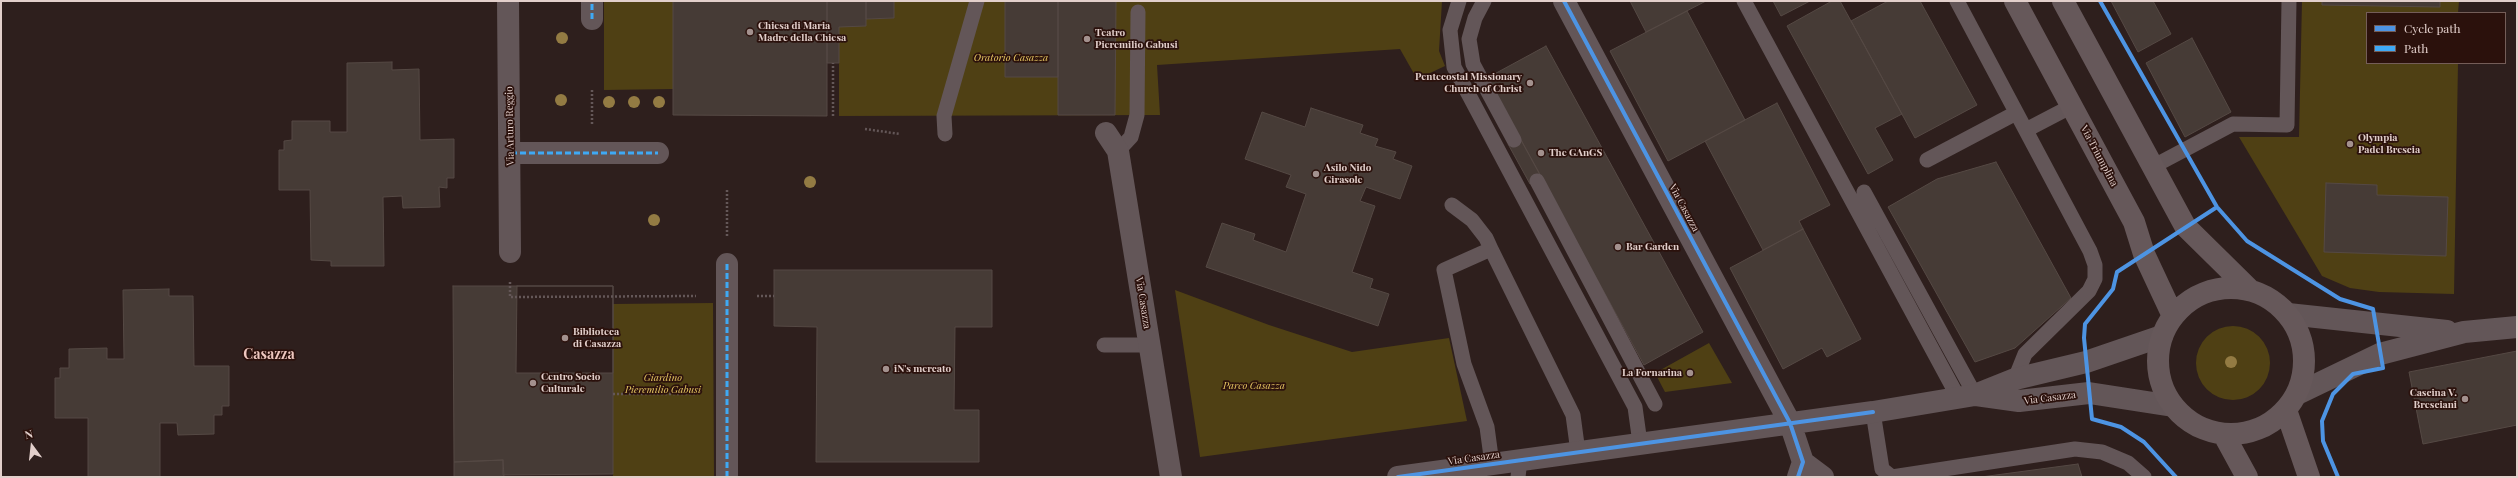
<!DOCTYPE html>
<style>
body{margin:0}
#map{position:relative;width:2518px;height:478px;overflow:hidden;background:#2e1f1d;font-family:"Playfair Display",serif}
canvas{display:block}
.frame{position:absolute;inset:0;border:2px solid #e2cfcb;pointer-events:none}
.legend{position:absolute;left:2366px;top:12px;width:140px;height:52px;box-sizing:border-box;background:#2b110c;border:1px solid #745d58;margin:0;padding:5px 7px;list-style:none;font-size:12px;color:#e2cfcb}
.legend li{display:flex;align-items:center;gap:8px;height:20px}
.legend b{width:20px;border:1px solid #745d58}
.north{position:absolute;left:12px;top:426px;width:40px;height:40px;-webkit-text-stroke:3px #2b110c;paint-order:stroke;rotate:345deg;font-size:11px;font-weight:700;line-height:16px;text-align:center;color:#e2cfcb}
.north::after{content:'';display:block;margin:auto;width:14px;height:18px;background:#e2cfcb;clip-path:polygon(50% 0,100% 100%,50% 72%,0 100%)}
</style>
<div id="map">
<canvas width="2518" height="478"></canvas>
<div class="frame"></div>
<ul class="legend">
<li><b style="height:5px;background:#4d94e3"></b>Cycle path</li>
<li><b style="height:5px;background:#3fa9f5"></b>Path</li>
</ul>
<div class="north">N</div>
</div>
<script>
const g = document.querySelector('canvas').getContext('2d');
g.lineJoin = 'round';
function fillPath(path, color) {
  g.fillStyle = color;
  g.fill(path, 'evenodd');
}
function shape(rows) {
  const path = new Path2D();
  for (const r of rows) {
    if (r.length === 3) {
      path.moveTo(r[0] + r[2], r[1]);
      path.arc(r[0], r[1], r[2], 0, 2 * Math.PI);
      continue;
    }
    path.moveTo(r[0], r[1]);
    for (let i = 2; i < r.length; i += 2) path.lineTo(r[i], r[i + 1]);
  }
  return path;
}
function strokePath(path, color, width, dash) {
  g.strokeStyle = color;
  g.lineWidth = width;
  g.lineCap = dash ? 'butt' : 'round';
  g.setLineDash(dash || []);
  g.stroke(path);
}
function drawText(font, color, halo, rows, align = 'center') {
  g.font = font + ' "Playfair Display",serif';
  g.lineWidth = 3.5;
  g.setLineDash([]);
  g.textBaseline = 'middle';
  g.strokeStyle = halo;
  g.fillStyle = color;
  for (const [text, x, y, turn = 0] of rows) {
    g.save();
    g.translate(x, y);
    g.rotate((+turn || 0) * Math.PI / 180);
    g.textAlign = isNaN(turn) ? turn : align;
    if (halo) g.strokeText(text, 0, 0);
    g.fillText(text, 0, 0);
    g.restore();
  }
}
fillPath(shape([
 [604,1,673,1,673,89,604,90],
 [894,1,1442,1,1439,51,1445,66,1417,79,1400,49,1157,65,1160,115,839,116,839,27,866,19,894,18],
 [2302,1,2459,1,2458,13,2367,13,2367,63,2458,63,2454,294,2379,292,2350,288,2322,276,2239,137,2299,137],
 [1175,290,1269,325,1352,352,1449,338,1467,421,1200,457],
 [713,303,714,477,613,477,613,304],
 [2233,363,37],
 [1709,343,1732,383,1665,392,1655,373]
]), '#4f4014');
const building = shape([
 [673,1,827,1,827,116,673,115,673,1],
 [827,1,866,1,866,26,839,27,839,63,827,63,827,1],
 [866,1,894,1,894,18,866,19,866,1],
 [1005,1,1058,1,1058,77,1005,77,1005,1],
 [1058,1,1116,1,1115,115,1058,115,1058,1],
 [1630,1,1706,1,1646,32,1630,1],
 [1773,1,1810,1,1781,16,1773,1],
 [1832,1,1840,1,1902,114,1875,128,1893,160,1868,174,1787,26,1832,1],
 [1888,1,1920,1,1977,105,1915,138,1851,21,1888,1],
 [2111,1,2153,1,2171,34,2138,52,2111,1],
 [2322,1,2440,1,2440,7,2322,5,2322,1],
 [1687,11,1745,120,1668,161,1610,51,1687,11],
 [2192,38,2231,112,2185,137,2146,63,2192,38],
 [1546,46,1703,332,1644,365,1487,78,1546,46],
 [392,62,392,70,419,69,420,140,454,139,454,178,447,178,447,188,439,187,440,207,403,208,402,196,383,197,384,266,331,266,331,261,311,260,310,190,279,190,279,150,284,150,284,141,292,140,292,121,330,121,330,132,347,132,347,63,392,62],
 [1777,103,1830,205,1799,221,1803,229,1763,250,1705,141,1777,103],
 [1311,108,1363,125,1360,133,1378,139,1375,146,1396,152,1393,159,1412,166,1400,199,1366,187,1360,201,1375,206,1352,272,1373,279,1370,288,1389,294,1378,326,1206,267,1222,223,1255,234,1253,240,1286,252,1306,194,1286,187,1291,175,1245,159,1262,112,1305,127,1311,108],
 [1520,138,1542,178,1530,184,1508,144,1520,138],
 [1996,162,2071,298,2015,348,1975,362,1888,207,1937,179,1996,162],
 [2326,183,2377,185,2377,195,2448,197,2446,256,2324,252,2326,183],
 [1803,229,1861,339,1827,357,1822,348,1783,369,1730,268,1803,229],
 [774,270,992,270,992,327,955,327,954,410,979,410,979,462,816,462,817,327,774,326,774,270],
 [453,286,613,286,613,474,503,475,503,460,454,462,453,286],
 [517,286,613,286,613,373,516,373,517,286],
 [169,289,169,296,193,296,194,366,229,366,229,406,222,406,222,415,214,415,214,434,178,435,177,423,160,423,160,477,88,477,88,418,55,418,55,378,60,378,60,368,69,368,69,349,107,348,107,359,124,359,123,290,169,289],
 [2517,351,2517,425,2423,444,2409,372,2517,351],
 [503,460,504,477,454,477,454,462,503,460],
 [2078,464,2082,477,1981,477,2078,464]
]);
fillPath(building, '#463b36');
strokePath(building, '#554944', 1);
strokePath(shape([
 [833,116,833,63],
 [592,124,592,90],
 [865,129,900,134],
 [727,190,727,236],
 [510,282,510,297,696,296],
 [757,296,774,296],
 [613,394,697,394]
]), '#645758', 2.5, [2, 2]);
strokePath(shape([
 [1459,1,1450,30,1454,67,1635,407,1640,443],
 [1484,1,1475,18,1469,39,1473,64,1514,140],
 [1744,1,1958,397],
 [1957,1,2090,251,2095,265,2095,279,2089,291,2025,354,2015,379],
 [2026,130,2072,106],
 [945,134,944,116,977,1],
 [1118,151,1131,137,1137,115,1138,12],
 [1927,160,2016,113],
 [2152,167,2233,124,2287,125,2289,1],
 [1537,181,1655,404],
 [1864,192,1975,395],
 [1452,205,1472,220,1486,238,1491,249],
 [1104,345,1150,345],
 [1873,412,1882,469,1892,477,2075,449,2102,452,2128,463,2144,477],
 [1492,464,1487,427,1464,364,1444,270,1491,249,1573,415,1578,452],
 [1518,477,1520,460]
]), '#635658', 15);
strokePath(shape([
 [592,19,592,1],
 [511,153,658,153],
 [727,264,727,477]
]), '#635658', 22);
strokePath(shape([
 [508,1,510,252],
 [1564,1,1790,423,1803,462,1798,477],
 [1106,133,1118,151,1171,477],
 [2288,314,2447,331],
 [2297,394,2380,354,2464,332,2517,327],
 [1976,395,2019,401,2089,393,2173,406],
 [1803,462,1823,477],
 [1398,477,1873,412,1975,395,2015,379,2086,362,2162,336]
]), '#635658', 22);
strokePath(shape([
 [2015,1,2134,222,2144,254,2173,316],
 [2063,1,2185,226,2250,290],
 [2231,361,73],
 [2286,410,2309,477],
 [2224,435,2247,477]
]), '#66585a', 22);
strokePath(shape([
 [592,19,592,1],
 [511,153,658,153],
 [727,264,727,477]
]), '#3fa9f5', 3, [6, 3]);
strokePath(shape([
 [1564,1,1790,423,1803,462,1798,477],
 [2100,1,2217,207,2247,241,2340,299,2373,309,2383,368,2353,374,2333,394,2322,421,2323,441,2338,477],
 [1398,477,1873,412],
 [2176,477,2144,442,2121,427,2092,419,2084,338,2085,324,2113,289,2117,272,2217,207]
]), '#4d94e3', 4);
g.fillStyle = '#937b43';
for (const [x, y] of [
 [562,38],
 [561,100],
 [609,102],
 [634,102],
 [659,102],
 [810,182],
 [654,220],
 [2231,362]
]) {
  g.beginPath();
  g.arc(x, y, 6, 0, 2 * Math.PI);
  g.fill();
}
for (const [x, y, r, color] of [
 [750,32,4,"#a3918e"],
 [1087,39,4,"#a3918e"],
 [1530,83,4,"#a3918e"],
 [2350,144,4,"#a3918e"],
 [1541,153,4,"#a3918e"],
 [1316,174,4,"#a3918e"],
 [1618,247,4,"#a3918e"],
 [565,338,4,"#a3918e"],
 [886,369,4,"#a3918e"],
 [1690,373,4,"#a3918e"],
 [533,383,4,"#a3918e"],
 [2465,399,4,"#a3918e"]
]) {
  const dot = new Path2D();
  dot.arc(x, y, r, 0, 2 * Math.PI);
  g.fillStyle = color;
  g.fill(dot);
  strokePath(dot, '#2b110c', 1.5);
}
drawText('bold 10px', '#e2cfcb', '#2b110c', [
 ["Chiesa di Maria",758,26],
 ["Madre della Chiesa",758,38],
 ["Teatro",1095,33],
 ["Pieremilio Gabusi",1095,45],
 ["Pentecostal Missionary",1522,77,"right"],
 ["Church of Christ",1522,89,"right"],
 ["Olympia",2358,138],
 ["Padel Brescia",2358,150],
 ["The GAnGS",1549,153],
 ["Asilo Nido",1324,168],
 ["Girasole",1324,180],
 ["Bar Garden",1626,247],
 ["Biblioteca",573,332],
 ["di Casazza",573,344],
 ["iN's mercato",894,369],
 ["La Fornarina",1682,373,"right"],
 ["Centro Socio",541,377],
 ["Culturale",541,389],
 ["Cascina V.",2457,393,"right"],
 ["Bresciani",2457,405,"right"]
], 'left');
drawText('italic 10px', '#e6c762', '#2b110c', [
 ["Oratorio Casazza",1011,58],
 ["Giardino",663,378],
 ["Pieremilio Gabusi",663,390],
 ["Parco Casazza",1254,386]
]);
drawText('10px', '#e2cfcb', '#2b110c', [
 ["Via Arturo Reggio",510,126,-91],
 ["Via Triumplina",2099,156,62],
 ["Via Casazza",1684,208,62],
 ["Via Casazza",1143,303,81],
 ["Via Casazza",2050,398,-7],
 ["Via Casazza",1474,458,-8]
]);
drawText('bold 14px', '#eec7bf', '#2b110c', [
 ["Casazza",269,355]
]);
</script>
